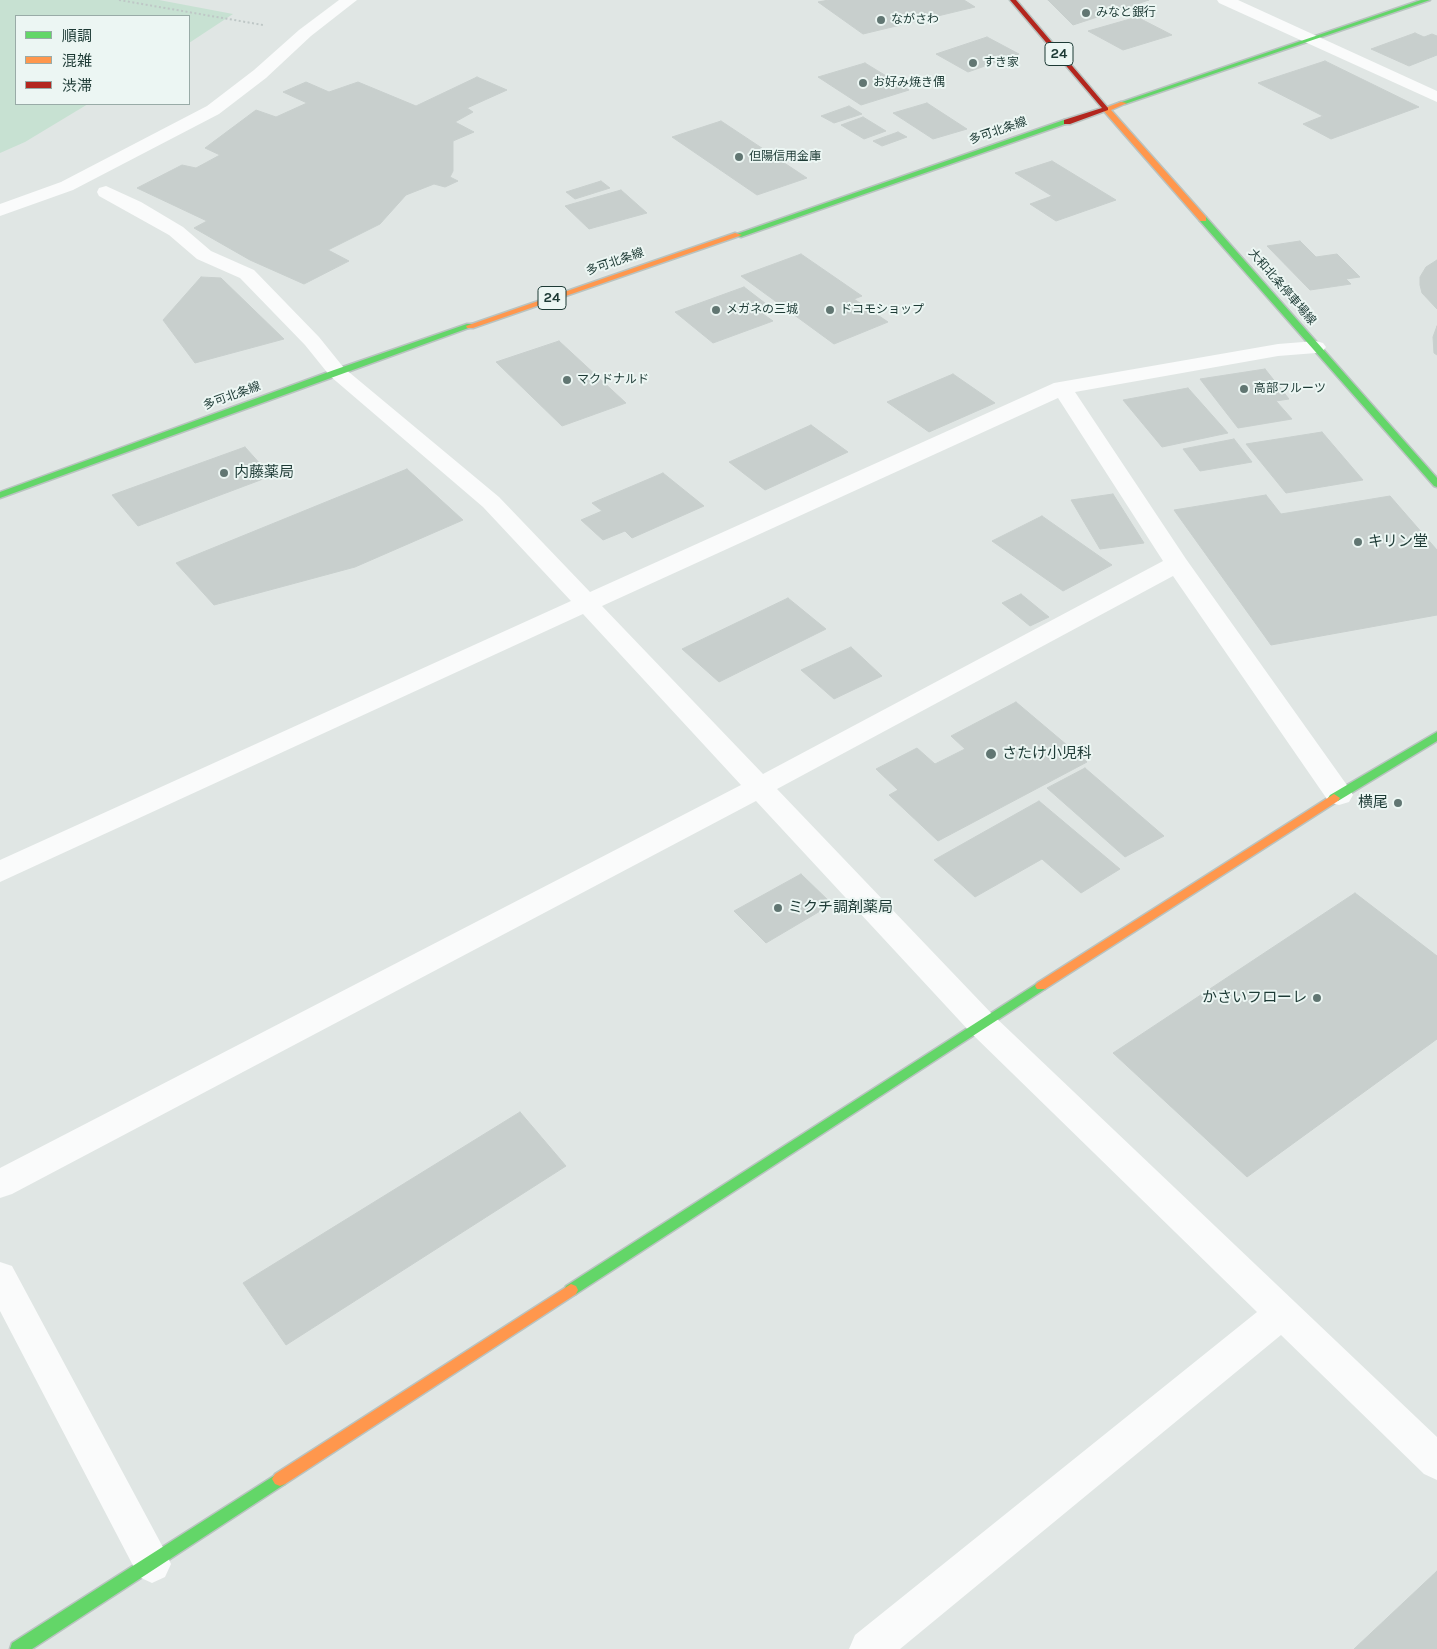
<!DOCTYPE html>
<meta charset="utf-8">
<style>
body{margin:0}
#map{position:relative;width:1437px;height:1649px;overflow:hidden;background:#e0e6e4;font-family:Karla,"Noto Sans JP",sans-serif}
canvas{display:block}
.legend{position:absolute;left:15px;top:15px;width:175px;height:90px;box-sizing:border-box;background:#ecf6f3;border:1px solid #99aba7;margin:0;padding:6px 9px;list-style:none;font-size:15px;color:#1d3a35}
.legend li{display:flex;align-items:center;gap:10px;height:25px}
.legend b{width:25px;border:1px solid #99aba7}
</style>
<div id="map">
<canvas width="1437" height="1649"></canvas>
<ul class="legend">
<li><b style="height:6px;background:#63d668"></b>順調</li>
<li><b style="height:6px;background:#ff974d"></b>混雑</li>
<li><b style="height:6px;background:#b3261e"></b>渋滞</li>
</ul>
</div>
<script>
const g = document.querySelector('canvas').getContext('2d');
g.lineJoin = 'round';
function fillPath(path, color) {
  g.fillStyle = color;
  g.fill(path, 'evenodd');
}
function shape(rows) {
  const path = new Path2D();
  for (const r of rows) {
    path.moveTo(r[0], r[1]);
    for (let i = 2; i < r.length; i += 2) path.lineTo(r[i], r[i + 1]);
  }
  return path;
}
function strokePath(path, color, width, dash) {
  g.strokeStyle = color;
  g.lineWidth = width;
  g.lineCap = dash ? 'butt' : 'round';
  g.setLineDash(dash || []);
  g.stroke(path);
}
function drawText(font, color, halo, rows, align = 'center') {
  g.font = font + ' Karla,"Noto Sans JP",sans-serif';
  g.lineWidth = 4;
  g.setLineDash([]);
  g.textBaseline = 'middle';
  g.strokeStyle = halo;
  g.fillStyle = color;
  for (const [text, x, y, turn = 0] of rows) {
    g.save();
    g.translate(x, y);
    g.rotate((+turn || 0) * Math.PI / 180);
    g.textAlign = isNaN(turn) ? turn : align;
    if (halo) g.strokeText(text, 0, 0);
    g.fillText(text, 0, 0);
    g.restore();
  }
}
fillPath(shape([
 [0,0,159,0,233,14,189,43,189,16,16,16,16,104,88,104,25,142,0,153]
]), '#c7e1d2');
const building = shape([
 [829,0,964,0,975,7,863,34,818,2,829,0],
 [1048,0,1149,0,1073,25,1048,0],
 [1137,17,1172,35,1123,50,1088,31,1137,17],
 [1415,33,1424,37,1432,34,1437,36,1437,55,1409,66,1371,49,1415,33],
 [987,37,1019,54,968,72,936,54,987,37],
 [1325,61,1419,107,1331,139,1303,124,1323,116,1258,83,1325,61],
 [865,63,909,90,861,105,818,77,865,63],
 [477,77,507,90,467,108,473,112,455,122,474,132,453,141,453,171,450,177,458,181,445,187,434,184,406,195,380,224,328,250,349,261,304,284,250,260,194,228,207,221,137,188,182,165,196,168,220,155,205,148,256,110,276,117,307,103,283,92,306,82,329,92,358,82,416,106,477,77],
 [927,103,967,129,933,139,893,113,927,103],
 [849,106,862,114,834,123,821,116,849,106],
 [863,117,886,131,864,139,841,125,863,117],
 [721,121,807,178,757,195,672,137,721,121],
 [898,132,907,137,882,146,873,141,898,132],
 [1052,161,1116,200,1056,221,1030,204,1052,196,1015,173,1052,161],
 [601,181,610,188,575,199,566,192,601,181],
 [621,190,647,213,589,229,565,206,621,190],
 [1300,241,1316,257,1337,254,1360,277,1346,279,1351,284,1310,290,1267,246,1300,241],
 [801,254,862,296,854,299,888,322,834,344,741,276,801,254],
 [1437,260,1437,309,1422,293,1420,285,1420,277,1426,267,1437,260],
 [201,277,221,278,284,339,195,363,163,320,201,277],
 [744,287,774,310,763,314,773,321,713,343,675,312,744,287],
 [1437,326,1437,355,1434,353,1433,337,1437,326],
 [559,341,626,403,562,426,496,362,559,341],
 [1265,369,1289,399,1276,401,1292,419,1238,428,1200,379,1265,369],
 [953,374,995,403,929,432,887,402,953,374],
 [1188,388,1228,433,1162,447,1123,400,1188,388],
 [811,425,848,452,765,490,729,462,811,425],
 [1322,432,1363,480,1286,493,1246,444,1322,432],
 [1234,439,1252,462,1200,471,1183,449,1234,439],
 [245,447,271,476,138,526,112,495,245,447],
 [407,469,463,520,355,567,214,605,176,563,407,469],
 [663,473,704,506,632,538,625,531,603,540,581,520,602,511,592,503,663,473],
 [1113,494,1144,543,1100,549,1071,500,1113,494],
 [1266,495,1281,514,1390,496,1437,550,1437,615,1271,645,1174,510,1266,495],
 [1042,516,1112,565,1063,591,992,541,1042,516],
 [1021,594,1049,617,1030,626,1002,603,1021,594],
 [788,598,826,629,719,682,682,649,788,598],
 [851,647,882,676,834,699,801,670,851,647],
 [1016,702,1087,762,938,841,889,795,898,790,876,769,917,748,935,764,965,749,951,736,1016,702],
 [1085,768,1164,836,1125,857,1047,788,1085,768],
 [1039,801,1120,869,1081,893,1042,859,975,897,934,860,1039,801],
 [801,874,832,904,766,943,734,911,801,874],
 [1355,893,1437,956,1437,1039,1247,1177,1113,1053,1355,893],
 [520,1112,566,1166,286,1345,243,1283,520,1112],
 [1437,1571,1437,1649,1354,1649,1437,1571]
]);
fillPath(building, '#c8cfcd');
strokePath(building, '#c8cfcd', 1);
const fast = shape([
 [1421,0,1430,0,1125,104,1119,103,1421,0],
 [1064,120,1071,122,741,237,734,235,1064,120],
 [1200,217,1206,217,1437,478,1437,487,1434,486,1200,221,1200,217],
 [467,324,473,324,474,326,0,498,0,492,334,370,467,324],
 [1437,732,1437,741,1338,801,1330,801,1328,798,1330,795,1437,732],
 [1041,981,1045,983,1047,986,1045,989,576,1294,571,1296,566,1294,564,1290,566,1286,1041,981],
 [280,1472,285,1474,288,1479,285,1484,32,1649,10,1649,12,1643,280,1472]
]);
const slow = shape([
 [1121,102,1127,103,1111,110,1206,217,1206,221,1200,221,1102,109,1121,102],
 [735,233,742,235,473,328,467,328,466,326,735,233],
 [1334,794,1340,798,1338,801,1045,989,1037,989,1035,986,1037,983,1334,794],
 [571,1284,576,1286,578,1290,576,1294,285,1484,280,1486,275,1484,272,1479,275,1474,571,1284]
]);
const jam = shape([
 [1010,0,1016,0,1108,108,1108,110,1070,124,1064,124,1064,120,1102,108,1010,0]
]);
strokePath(fast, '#b9c3c0', 3);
strokePath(slow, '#b9c3c0', 3);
strokePath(jam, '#b9c3c0', 3);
strokePath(shape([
 [119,0,263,25]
]), '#bec7c6', 2, [2, 2.5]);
fillPath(shape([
 [339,0,357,0,311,36,266,78,219,114,73,190,0,216,0,204,61,182,207,106,254,70,299,30,339,0],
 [1217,0,1238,0,1437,91,1437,102,1219,3,1217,0],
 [106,186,141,202,183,227,211,251,254,270,319,337,344,368,499,497,590,592,1054,383,1278,344,1316,341,1323,343,1326,347,1323,351,1316,353,1278,356,1075,392,1186,559,1349,788,1353,795,1349,802,1339,805,1329,802,1173,576,777,789,993,1015,1437,1437,1437,1480,1424,1474,1281,1335,900,1649,849,1649,855,1635,1257,1312,971,1033,756,801,12,1194,0,1198,0,1168,741,785,583,614,0,882,0,860,571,601,483,507,330,376,305,345,240,278,197,259,169,235,99,196,97,192,99,188,106,186],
 [1058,398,1163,561,763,774,602,606,1058,398],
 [0,1262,12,1266,165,1551,171,1564,165,1577,152,1583,139,1577,0,1311,0,1262]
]), '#fafbfb');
fillPath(fast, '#63d668');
fillPath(slow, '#ff974d');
fillPath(jam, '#b3261e');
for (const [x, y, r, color] of [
 [1086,13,5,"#617672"],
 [881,20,5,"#617672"],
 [973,63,5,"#617672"],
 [863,83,5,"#617672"],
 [739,157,5,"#617672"],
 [716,310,5,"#617672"],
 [830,310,5,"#617672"],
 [567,380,5,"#617672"],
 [1244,389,5,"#617672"],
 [224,473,5,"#617672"],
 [1358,542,5,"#617672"],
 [991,754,6,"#617672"],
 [1398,803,5,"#617672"],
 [778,908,5,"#617672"],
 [1317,998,5,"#617672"]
]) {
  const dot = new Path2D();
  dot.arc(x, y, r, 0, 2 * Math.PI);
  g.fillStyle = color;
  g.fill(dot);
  strokePath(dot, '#ecf6f3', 2);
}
drawText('12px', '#1d3a35', '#ecf6f3', [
 ["みなと銀行",1096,13],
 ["ながさわ",891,20],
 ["すき家",983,63],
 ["お好み焼き偶",873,83],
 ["但陽信用金庫",749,157],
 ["メガネの三城",726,310],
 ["ドコモショップ",840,310],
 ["マクドナルド",577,380],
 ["高部フルーツ",1254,389]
], 'left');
drawText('12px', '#1d3a35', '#ecf6f3', [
 ["多可北条線",998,131,-19],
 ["多可北条線",615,262,-19],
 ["大和北条停車場線",1282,287,49],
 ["多可北条線",232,396,-20]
]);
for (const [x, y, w] of [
 [1059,54,28],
 [552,298,28]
]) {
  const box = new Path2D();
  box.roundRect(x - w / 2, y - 11.5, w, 23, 4);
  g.fillStyle = '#ecf6f3';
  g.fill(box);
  strokePath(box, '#1d3a35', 1);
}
drawText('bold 14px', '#1d3a35', null, [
 ["24",1059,54],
 ["24",552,298]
]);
drawText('15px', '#1d3a35', '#ecf6f3', [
 ["内藤薬局",234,473],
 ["キリン堂",1368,542],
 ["さたけ小児科",1002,754],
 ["横尾",1388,803,"right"],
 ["ミクチ調剤薬局",788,908],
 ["かさいフローレ",1307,998,"right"]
], 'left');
</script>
